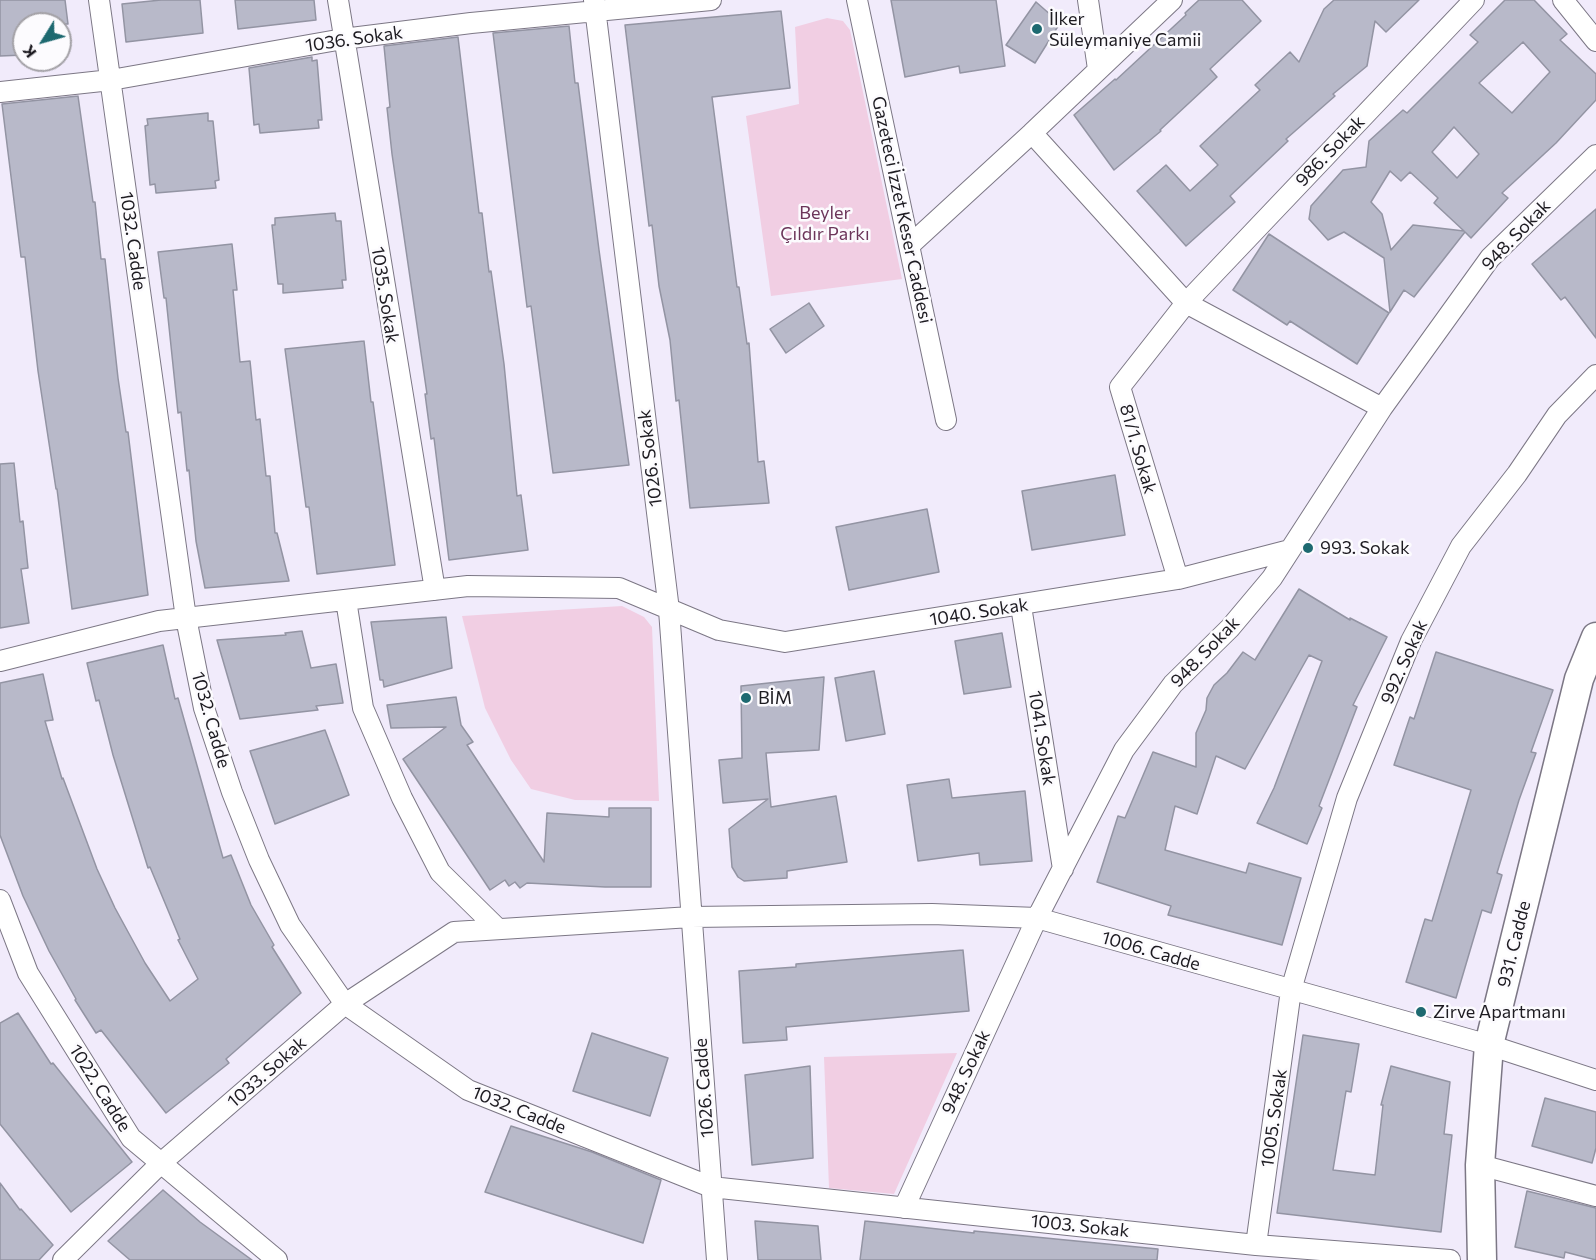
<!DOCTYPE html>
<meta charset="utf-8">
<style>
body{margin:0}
#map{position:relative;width:1596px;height:1260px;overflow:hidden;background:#f1ebfb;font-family:Commissioner,sans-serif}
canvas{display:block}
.north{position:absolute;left:12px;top:12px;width:60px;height:60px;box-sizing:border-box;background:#fcfbfe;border:2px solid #a3a1a6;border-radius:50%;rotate:233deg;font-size:16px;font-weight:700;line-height:24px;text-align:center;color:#1d1b21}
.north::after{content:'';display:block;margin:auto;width:21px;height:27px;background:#1d6970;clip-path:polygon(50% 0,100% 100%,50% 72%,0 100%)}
</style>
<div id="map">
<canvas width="1596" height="1260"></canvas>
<div class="north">K</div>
</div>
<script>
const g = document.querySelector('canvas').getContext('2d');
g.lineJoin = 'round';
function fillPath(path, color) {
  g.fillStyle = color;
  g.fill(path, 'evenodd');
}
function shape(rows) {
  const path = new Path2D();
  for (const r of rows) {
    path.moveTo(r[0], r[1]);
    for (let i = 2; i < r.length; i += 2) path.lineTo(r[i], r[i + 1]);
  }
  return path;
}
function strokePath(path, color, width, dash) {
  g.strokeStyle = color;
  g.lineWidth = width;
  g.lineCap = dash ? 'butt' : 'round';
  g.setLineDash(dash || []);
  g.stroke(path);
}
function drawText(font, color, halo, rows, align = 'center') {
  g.font = font + ' Commissioner,sans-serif';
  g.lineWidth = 5;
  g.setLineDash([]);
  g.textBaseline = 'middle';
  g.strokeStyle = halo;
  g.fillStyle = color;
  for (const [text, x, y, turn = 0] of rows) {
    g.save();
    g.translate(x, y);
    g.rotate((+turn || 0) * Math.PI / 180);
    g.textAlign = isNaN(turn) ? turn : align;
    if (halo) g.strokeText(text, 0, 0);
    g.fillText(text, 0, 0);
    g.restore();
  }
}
fillPath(shape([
 [827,18,843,21,850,30,902,279,771,296,746,116,799,104,795,27],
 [622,606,644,617,652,627,659,801,575,800,531,789,511,760,485,708,462,616],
 [957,1053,894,1194,829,1188,824,1057]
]), '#f1cee3');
const building = shape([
 [0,0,65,0,68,24,24,24,24,55,0,56,0,0],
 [161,0,200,0,203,33,126,42,122,4,161,0],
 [235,0,314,0,316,20,238,29,235,0],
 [891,0,996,0,1005,66,960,73,959,66,905,77,891,0],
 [1199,0,1242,0,1261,21,1210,69,1217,77,1160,130,1161,131,1114,170,1074,115,1115,79,1116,80,1186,15,1185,13,1199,0],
 [1334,0,1419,0,1386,32,1375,21,1367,66,1333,94,1335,96,1286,139,1288,141,1230,196,1235,202,1186,246,1137,191,1166,165,1190,191,1218,165,1200,146,1260,90,1255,85,1290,52,1299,62,1324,9,1334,0],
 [1505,0,1534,0,1567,34,1560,40,1596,74,1596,100,1556,143,1502,193,1508,198,1471,238,1465,232,1414,297,1404,290,1390,312,1384,258,1344,232,1328,240,1309,219,1311,206,1343,170,1366,167,1369,141,1403,110,1407,113,1478,42,1470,35,1505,0],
 [1523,42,1550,72,1512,113,1479,83,1523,42],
 [1454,127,1479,154,1457,178,1432,152,1454,127],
 [1390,171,1401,181,1410,172,1438,198,1434,203,1464,231,1413,225,1391,250,1382,214,1371,202,1390,171],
 [1036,2,1060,23,1035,63,1006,45,1036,2],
 [781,11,790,88,712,97,737,287,739,287,747,344,749,343,758,462,764,461,769,503,690,508,679,400,676,401,670,340,659,286,652,225,649,226,625,25,781,11],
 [569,26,575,83,578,83,599,250,629,465,553,473,531,306,527,307,493,33,569,26],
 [458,37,479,213,482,213,489,272,491,271,504,364,517,496,521,495,528,550,449,560,434,438,431,439,425,394,427,394,392,154,387,108,390,107,384,46,458,37],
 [312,57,312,61,317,60,322,120,318,120,319,128,260,133,259,124,254,125,249,68,312,57],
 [78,96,93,202,95,202,101,259,105,259,118,378,126,432,128,432,148,595,72,609,57,489,56,489,38,371,25,257,21,257,2,104,78,96],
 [208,113,208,121,213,121,219,180,215,181,216,188,156,193,155,184,150,185,145,126,148,125,147,119,208,113],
 [1596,209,1596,338,1565,297,1561,300,1532,264,1596,209],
 [335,213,336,221,341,221,346,280,342,280,343,288,283,293,283,284,278,284,272,225,275,225,275,218,335,213],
 [1269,234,1389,313,1357,364,1290,321,1287,325,1233,290,1269,234],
 [232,244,237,290,233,290,240,362,250,361,256,420,260,419,266,476,270,476,275,533,277,533,289,581,205,588,196,541,189,470,187,471,181,412,178,413,166,298,164,298,158,252,232,244],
 [809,303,824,326,786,353,770,329,809,303],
 [364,341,371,402,373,402,395,565,317,574,309,507,306,507,285,349,364,341],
 [14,463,20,522,23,521,28,568,21,569,29,623,0,628,0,464,14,463],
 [1115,475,1125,535,1032,550,1022,491,1115,475],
 [927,509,939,572,849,590,836,527,927,509],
 [1299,589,1350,620,1350,618,1387,637,1353,705,1357,707,1319,806,1322,808,1307,844,1257,823,1274,788,1322,661,1309,655,1245,769,1216,756,1197,814,1175,806,1165,850,1246,873,1249,863,1301,878,1282,945,1168,915,1171,906,1097,882,1118,816,1125,818,1153,752,1196,767,1196,733,1206,710,1207,698,1214,685,1227,673,1243,652,1255,660,1299,589],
 [446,617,452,668,384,687,383,680,380,680,371,622,446,617],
 [302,631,311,668,336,664,343,703,316,706,318,710,240,719,217,640,286,635,285,633,302,631],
 [1002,633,1011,687,964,694,955,641,1002,633],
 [163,645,175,699,178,698,223,858,231,855,251,905,274,945,272,947,301,993,226,1059,229,1063,166,1113,101,1030,96,1033,75,1000,76,999,49,951,23,896,0,835,0,683,43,674,53,720,45,721,62,779,63,778,97,869,115,908,145,963,170,1001,198,979,178,940,180,939,150,867,148,868,113,755,99,700,96,701,87,663,163,645],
 [1436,652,1553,690,1531,752,1536,753,1519,800,1497,873,1502,875,1491,913,1482,910,1456,998,1406,982,1425,919,1432,921,1471,790,1394,765,1410,717,1414,719,1436,652],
 [874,671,885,734,846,741,835,678,874,671],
 [824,677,819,750,766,753,771,807,836,796,847,862,787,871,787,878,744,881,738,877,732,867,729,829,768,799,723,803,719,760,742,758,741,686,824,677],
 [456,697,461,725,473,742,467,745,544,862,547,813,609,817,609,808,651,808,651,887,605,887,527,883,520,888,515,882,509,886,505,880,490,890,403,759,446,727,391,728,387,705,456,697],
 [325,730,349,795,275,824,250,751,325,730],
 [949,779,952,798,1025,791,1032,861,980,865,979,853,918,861,907,785,949,779],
 [963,950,969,1011,786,1027,787,1040,743,1043,739,971,796,967,796,964,963,950],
 [18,1013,51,1064,53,1063,132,1162,71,1212,0,1124,0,1023,18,1013],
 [592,1033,668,1058,650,1116,573,1091,592,1033],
 [1303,1035,1359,1044,1351,1092,1346,1091,1333,1170,1375,1175,1383,1105,1381,1105,1391,1066,1450,1082,1444,1134,1452,1135,1441,1232,1277,1213,1303,1035],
 [810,1066,813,1158,752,1165,745,1075,810,1066],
 [1545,1098,1596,1112,1596,1148,1592,1163,1532,1146,1545,1098],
 [511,1126,592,1152,661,1180,643,1243,485,1192,511,1126],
 [0,1183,20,1210,21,1209,53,1245,39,1260,0,1260,0,1183],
 [163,1190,200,1222,252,1260,130,1260,108,1241,163,1190],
 [1527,1191,1596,1208,1596,1260,1565,1252,1564,1258,1515,1247,1527,1191],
 [755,1221,818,1226,821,1260,758,1260,755,1221],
 [865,1221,974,1233,974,1231,1158,1249,1157,1260,860,1260,865,1221]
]);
fillPath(building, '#b8b9c9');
strokePath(building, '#9394a3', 1.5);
const street = shape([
 [99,0,186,618,204,708,232,792,259,860,290,925,345,1004,468,1090,711,1187,1256,1245,1450,1260],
 [338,0,435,590],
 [594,0,669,610,717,1260],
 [857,0,946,420],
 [1088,0,1098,69],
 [1172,0,1032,133,1186,303,1382,408],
 [1563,0,1596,41],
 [0,92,111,80,343,39,471,23,711,0],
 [910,245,1032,133],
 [1178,579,1120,387,1186,303,1474,0],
 [346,600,363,708,402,798,440,872,498,929],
 [1021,606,1063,869],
 [0,661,159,621,468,586,619,588,719,630,785,642,1178,579,1290,550],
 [0,900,28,973,131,1138,277,1260],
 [1480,1165,1596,1196],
 [904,1208,1037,918,1124,750,1173,684,1230,628,1272,578,1382,408,1490,258,1596,155],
 [1256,1245,1291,990,1347,798,1411,641,1461,546,1517,474,1557,415,1596,375],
 [63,1260,161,1163,345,1004,454,932,691,917,932,914,1037,918,1489,1045,1596,1080]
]);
const secondary = shape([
 [1482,1260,1480,1165,1489,1045,1579,679,1596,637]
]);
strokePath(street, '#7c7785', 22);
strokePath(secondary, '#7c7785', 31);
strokePath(street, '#fff', 20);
strokePath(secondary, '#fff', 28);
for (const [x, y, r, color] of [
 [1037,29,6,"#1d6970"],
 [1308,548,6,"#1d6970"],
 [746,698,6,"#1d6970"],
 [1421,1012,6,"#1d6970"]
]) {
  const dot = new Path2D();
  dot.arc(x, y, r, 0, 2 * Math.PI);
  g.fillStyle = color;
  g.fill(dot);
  strokePath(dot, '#fcfbfe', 2);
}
drawText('18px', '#1d1b21', '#fcfbfe', [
 ["İlker",1049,19],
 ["Süleymaniye Camii",1049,40],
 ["993. Sokak",1320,548],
 ["BİM",758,698],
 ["Zirve Apartmanı",1433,1012]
], 'left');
drawText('18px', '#1d1b21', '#fcfbfe', [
 ["1036. Sokak",354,39,-8],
 ["986. Sokak",1330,151,-46],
 ["Gazeteci İzzet Keser Caddesi",902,210,78],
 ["948. Sokak",1516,235,-46],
 ["1032. Cadde",133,241,82],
 ["1035. Sokak",385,295,81],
 ["81/1. Sokak",1138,449,74],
 ["1026. Sokak",650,458,-97],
 ["1040. Sokak",979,612,-9],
 ["948. Sokak",1205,652,-46],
 ["992. Sokak",1404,662,-66],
 ["1032. Cadde",211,720,74],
 ["1041. Sokak",1042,738,81],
 ["931. Cadde",1514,944,-76],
 ["1006. Cadde",1151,951,16],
 ["1033. Sokak",267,1072,-41],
 ["948. Sokak",966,1072,-65],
 ["1022. Cadde",100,1088,58],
 ["1026. Cadde",704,1088,-94],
 ["1032. Cadde",519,1110,22],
 ["1005. Sokak",1274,1118,-82],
 ["1003. Sokak",1080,1226,6]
]);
drawText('18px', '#6c355a', '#fcfbfe', [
 ["Beyler",825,213],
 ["Çıldır Parkı",825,234]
]);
</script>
